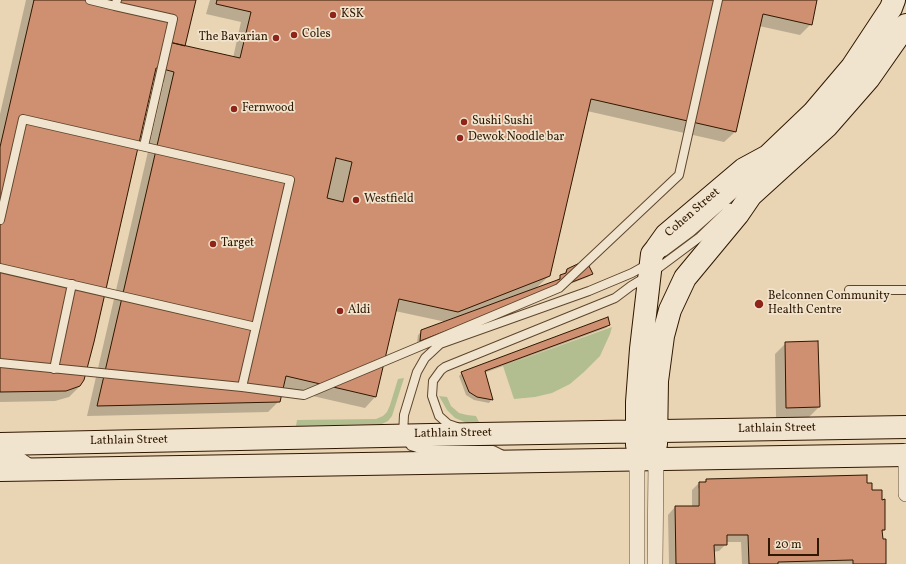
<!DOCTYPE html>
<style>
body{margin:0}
#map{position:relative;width:906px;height:564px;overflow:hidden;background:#e9d5b4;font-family:Vollkorn,serif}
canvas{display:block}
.scale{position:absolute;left:768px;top:538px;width:51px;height:18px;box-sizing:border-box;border:2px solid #301700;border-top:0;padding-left:5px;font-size:12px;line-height:14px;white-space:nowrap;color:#301700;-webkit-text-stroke:3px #f1e4ce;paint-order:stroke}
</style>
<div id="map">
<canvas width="906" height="564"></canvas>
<div class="scale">20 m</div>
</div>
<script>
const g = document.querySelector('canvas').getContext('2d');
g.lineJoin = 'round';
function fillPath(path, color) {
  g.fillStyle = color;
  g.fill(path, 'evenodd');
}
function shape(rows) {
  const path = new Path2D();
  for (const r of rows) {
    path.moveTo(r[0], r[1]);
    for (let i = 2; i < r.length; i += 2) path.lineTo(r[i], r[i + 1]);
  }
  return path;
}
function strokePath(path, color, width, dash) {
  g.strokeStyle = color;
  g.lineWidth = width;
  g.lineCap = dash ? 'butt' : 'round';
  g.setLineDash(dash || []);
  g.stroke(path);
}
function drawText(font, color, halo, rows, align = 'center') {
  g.font = font + ' Vollkorn,serif';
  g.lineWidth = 3.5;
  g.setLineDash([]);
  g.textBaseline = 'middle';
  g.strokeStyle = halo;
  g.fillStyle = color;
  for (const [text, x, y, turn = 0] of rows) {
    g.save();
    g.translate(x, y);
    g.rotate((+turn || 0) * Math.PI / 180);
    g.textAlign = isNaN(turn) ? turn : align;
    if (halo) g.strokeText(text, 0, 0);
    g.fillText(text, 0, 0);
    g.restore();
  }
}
fillPath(shape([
 [612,327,610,334,600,356,584,372,570,384,552,393,535,397,514,399,503,366],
 [404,378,392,416,388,421,382,424,296,426,297,420,376,419,383,416,387,412,390,405,398,379],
 [439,396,447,397,451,406,459,413,467,415,476,416,479,422,467,423,455,418,447,410]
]), '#b3be90');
fillPath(shape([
 [26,0,195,0,184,47,233,58,241,22,206,14,210,0,816,0,811,24,800,35,759,26,735,132,724,142,587,111,549,276,535,289,557,281,557,280,563,275,567,269,591,274,588,277,417,343,418,335,422,331,446,322,395,311,375,397,365,408,282,389,279,401,268,412,87,416,164,82,152,80,80,386,69,397,55,401,0,402,0,114],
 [609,325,606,328,484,373,492,399,489,403,474,400,466,395,459,376,462,373],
 [786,343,819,407,808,418,776,418,775,354],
 [706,480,866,484,871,491,881,501,884,530,881,533,885,564,742,564,741,542,726,542,726,544,719,551,713,552,714,564,669,564,668,515,675,507,692,507,692,490,699,483,703,483],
 [700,487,700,511,698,511,698,489]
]), '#0003');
const building = shape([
 [34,0,196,0,185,46,169,42,163,69,156,68,94,342,84,380,80,386,66,391,0,392,0,147,34,0],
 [217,0,817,0,812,25,763,14,736,132,591,99,550,276,458,312,399,299,376,397,286,376,280,402,97,406,174,72,163,69,169,42,240,58,251,12,216,4,217,0],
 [336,158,352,162,343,202,327,198,336,158],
 [586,260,593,274,420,341,421,330,560,279,560,275,566,273,567,269,586,260],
 [608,317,610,325,485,371,493,400,477,397,469,392,461,372,608,317],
 [818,341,820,407,786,408,785,342,818,341],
 [867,475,867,483,872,483,872,490,882,490,882,500,885,499,885,530,882,530,883,539,886,539,886,564,853,564,853,560,778,562,778,564,749,564,748,535,727,535,727,545,714,545,715,564,676,564,675,506,699,506,699,482,706,482,706,479,867,475]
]);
fillPath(building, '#ce9070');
strokePath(building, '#301700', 1);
const lane = shape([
 [90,0,115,6,117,0],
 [115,6,173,19,144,146],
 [0,220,23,119,290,180,242,387],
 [664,252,691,232,752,178,758,169],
 [0,268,256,327],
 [849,290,906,290],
 [0,363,242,387,304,395,559,288,679,175,718,0],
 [54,369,72,284],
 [457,427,448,424,439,416,432,396,433,381,441,370,445,367,615,298,631,286,649,275,700,237,730,208],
 [503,455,493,450,423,450,411,446,403,435,404,415,417,372,425,358,440,344,589,291,632,273,648,264],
 [0,456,20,456,33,465]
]);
const street = shape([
 [906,451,906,494],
 [637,460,637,564],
 [655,564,656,460]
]);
const secondary = shape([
 [0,444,479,434,906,427],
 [656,444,657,381,663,336,670,310,685,278,738,214,751,195,827,126,869,78,906,25],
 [637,445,637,402,641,349,652,254,656,249,666,235,744,169,768,156,813,113,852,67,891,8,894,0],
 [0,470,906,455]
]);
strokePath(lane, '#5e462d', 10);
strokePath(street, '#5e462d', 16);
strokePath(secondary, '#301700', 24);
strokePath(lane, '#f1e4ce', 8);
strokePath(street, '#f1e4ce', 15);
strokePath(secondary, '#f1e4ce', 22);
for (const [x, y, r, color] of [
 [333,15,4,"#8f2418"],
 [294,35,4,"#8f2418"],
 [276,38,4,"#8f2418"],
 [234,109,4,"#8f2418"],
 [464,122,4,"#8f2418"],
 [460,138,4,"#8f2418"],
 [356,200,4,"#8f2418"],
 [213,244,4,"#8f2418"],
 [759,304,5,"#8f2418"],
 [340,311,4,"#8f2418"]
]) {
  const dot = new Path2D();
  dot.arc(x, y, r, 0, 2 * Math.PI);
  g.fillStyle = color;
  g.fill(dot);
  strokePath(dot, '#f1e4ce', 1.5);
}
drawText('12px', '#301700', '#f1e4ce', [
 ["KSK",341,15],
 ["Coles",302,35],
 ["The Bavarian",268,38,"right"],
 ["Fernwood",242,109],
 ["Sushi Sushi",472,122],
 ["Dewok Noodle bar",468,138],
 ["Westfield",364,200],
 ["Target",221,244],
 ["Belconnen Community",768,297],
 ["Health Centre",768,311],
 ["Aldi",348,311]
], 'left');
drawText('12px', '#301700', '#f1e4ce', [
 ["Cohen Street",693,213,-41],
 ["Lathlain Street",777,429,-1],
 ["Lathlain Street",453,434,-1],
 ["Lathlain Street",129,441,-1]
]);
</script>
